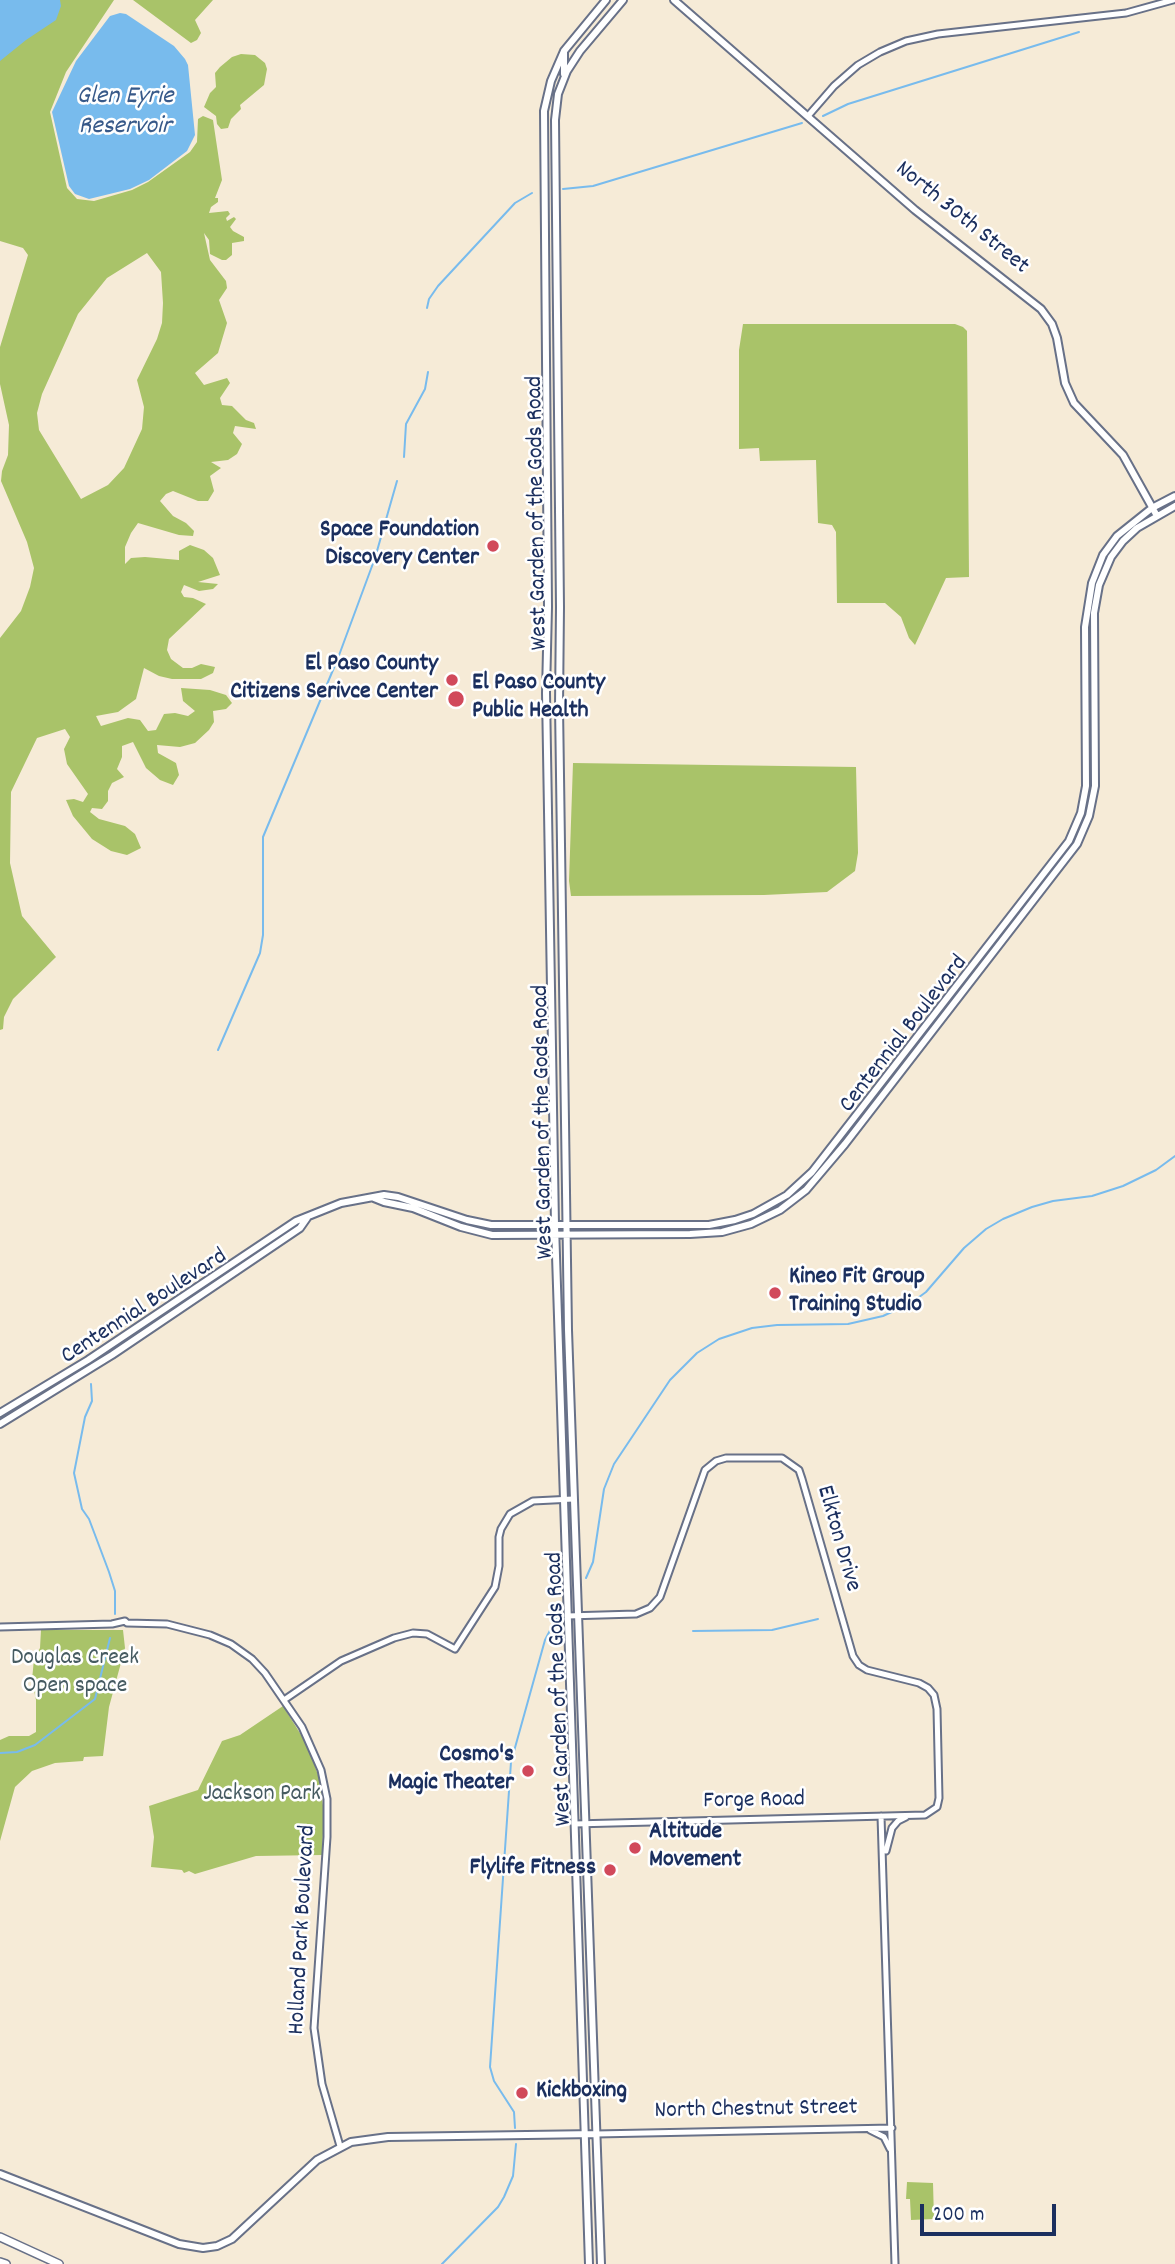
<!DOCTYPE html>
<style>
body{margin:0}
#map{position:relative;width:1175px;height:2264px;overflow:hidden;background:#f6ebd7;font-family:Dekko,sans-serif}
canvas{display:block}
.scale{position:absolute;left:920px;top:2204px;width:136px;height:32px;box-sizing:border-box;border:4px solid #1b2f5e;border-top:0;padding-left:9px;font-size:21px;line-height:24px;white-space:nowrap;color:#1b2f5e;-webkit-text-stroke:5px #fff;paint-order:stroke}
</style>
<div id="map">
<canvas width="1175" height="2264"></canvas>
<div class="scale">200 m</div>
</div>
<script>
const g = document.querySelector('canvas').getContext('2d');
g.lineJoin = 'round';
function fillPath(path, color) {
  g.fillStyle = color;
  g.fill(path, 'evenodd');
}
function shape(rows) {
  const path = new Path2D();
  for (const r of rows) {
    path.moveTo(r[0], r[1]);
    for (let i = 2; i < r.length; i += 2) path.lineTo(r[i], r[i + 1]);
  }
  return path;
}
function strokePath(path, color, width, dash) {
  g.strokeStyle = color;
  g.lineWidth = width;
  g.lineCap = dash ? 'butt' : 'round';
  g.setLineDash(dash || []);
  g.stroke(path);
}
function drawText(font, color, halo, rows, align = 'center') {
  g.font = font + ' Dekko,sans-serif';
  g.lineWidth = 5;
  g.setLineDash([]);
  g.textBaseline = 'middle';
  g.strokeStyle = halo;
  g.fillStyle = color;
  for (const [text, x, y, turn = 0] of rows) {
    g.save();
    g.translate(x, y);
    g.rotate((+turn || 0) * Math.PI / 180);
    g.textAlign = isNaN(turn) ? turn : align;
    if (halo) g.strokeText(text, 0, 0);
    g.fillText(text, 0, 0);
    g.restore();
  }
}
fillPath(shape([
 [0,0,114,0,66,72,50,112,67,188,77,199,94,201,132,190,148,182,190,152,197,142,198,119,203,116,213,120,222,180,215,198,218,198,218,202,211,207,209,213,228,211,230,214,226,218,227,221,234,217,236,219,230,227,233,231,244,237,244,241,232,243,232,255,226,260,222,260,210,254,209,240,204,233,210,260,226,281,227,288,219,300,227,323,218,353,195,373,204,385,227,378,230,383,220,398,222,405,232,406,246,420,254,423,256,429,235,426,233,433,242,444,237,454,228,460,211,462,221,468,210,476,214,491,208,501,198,501,173,491,166,494,160,501,173,516,186,523,194,531,193,536,179,535,138,523,131,533,125,547,125,564,131,558,145,557,179,560,179,551,190,545,204,550,213,558,220,575,198,582,218,584,213,589,199,591,184,585,181,592,184,597,193,598,206,604,169,639,167,650,171,659,183,668,192,668,201,664,215,667,213,673,201,679,172,679,159,676,144,668,136,699,118,712,96,716,101,726,128,718,140,720,148,731,156,730,164,714,175,713,188,716,195,711,183,701,181,688,210,690,226,695,232,703,226,709,213,711,214,722,209,730,195,743,180,747,157,745,158,753,176,763,179,775,173,785,160,780,146,768,133,742,122,746,122,757,117,769,124,777,112,783,108,791,108,801,102,809,92,808,90,812,99,819,125,826,135,834,141,848,127,855,111,851,92,839,73,816,66,800,74,799,83,802,88,794,67,764,64,749,70,737,65,729,37,738,11,792,10,863,22,916,56,957,13,999,4,1017,3,1029,0,1030,0,638,21,611,30,587,34,568,27,542,1,481,2,471,8,455,9,425,0,384,0,347,28,255,23,248,0,241],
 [147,253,161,272,163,303,162,323,157,339,137,380,144,407,142,429,124,468,108,485,81,499,39,430,37,413,42,394,78,314,107,278],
 [133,0,213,0,195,20,201,33,197,40,191,43],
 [241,54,255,55,265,63,267,69,264,85,240,105,241,109,231,119,228,128,221,129,217,124,216,116,204,107,210,93,216,87,215,73,220,67,232,57],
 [743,324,955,324,963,327,967,331,969,577,946,578,915,645,909,638,901,617,885,603,837,603,836,532,832,525,818,523,816,460,760,461,759,448,739,449,739,350],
 [573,763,856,767,858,853,855,871,827,892,764,895,571,896,569,881],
 [41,1630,123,1630,125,1648,109,1707,103,1756,84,1757,83,1761,55,1763,32,1771,15,1787,0,1841,0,1740,9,1736,29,1736,36,1732,36,1700,32,1680,34,1659,40,1648],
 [283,1706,308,1746,319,1778,324,1812,322,1855,256,1856,195,1874,189,1871,184,1873,182,1870,151,1867,154,1837,149,1806,198,1790,222,1741,240,1735],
 [907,2182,933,2183,934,2219,911,2220,910,2199,906,2199]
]), '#a9c369');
fillPath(shape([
 [0,0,60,0,61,6,56,20,26,40,0,61],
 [120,13,126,14,174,46,185,59,188,65,195,135,187,151,149,180,130,189,89,199,75,194,69,186,52,112,76,61,110,16]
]), '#78bbed');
strokePath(shape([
 [823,116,848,104,1079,32],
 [563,189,593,186,802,123],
 [427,308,429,299,438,286,515,203,532,193],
 [404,457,406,424,425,389,428,372],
 [218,1050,260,953,263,935,263,837,338,658,375,558,397,481],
 [91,1384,92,1401,85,1417,74,1473,82,1509,89,1519,109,1572,115,1591,115,1614],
 [586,1578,593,1562,604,1489,614,1464,670,1380,697,1353,719,1339,752,1328,777,1325,848,1324,883,1316,911,1303,926,1292,964,1248,986,1229,1003,1219,1032,1207,1053,1201,1092,1196,1123,1186,1156,1170,1175,1156],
 [693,1631,772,1630,818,1619],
 [0,1753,17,1752,35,1745,95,1699,110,1638],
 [515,2128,514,2112,494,2081,490,2067,511,1762,545,1640,557,1617],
 [442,2264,498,2207,504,2197,513,2176,516,2144]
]), '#78bbed', 2);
const minor = shape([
 [808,116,834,86,858,65,880,52,906,41,938,34,1126,13,1173,0],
 [567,1616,636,1614,650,1608,660,1597,705,1470,716,1461,726,1458,782,1458,799,1470,802,1479,853,1656,859,1665,867,1670,919,1683,928,1688,934,1695,937,1709,939,1798,937,1807,925,1815,574,1824],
 [0,1627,112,1624,125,1621,127,1623,167,1624,210,1635,231,1644,252,1659,265,1673,302,1727,321,1770,327,1799,327,1837,314,2028,322,2084,340,2146],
 [284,1700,341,1661,394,1638,413,1633,427,1634,455,1649,495,1587,499,1566,499,1537,501,1529,510,1514,533,1501,573,1499],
 [881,1816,895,2264],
 [886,1851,892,1828,898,1821,906,1817],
 [870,2130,884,2137,890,2149],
 [596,2134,892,2128]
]);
const major = shape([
 [674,0,915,210,1041,309,1052,324,1057,338,1065,383,1074,403,1123,455,1157,516],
 [564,74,564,51],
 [374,1198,384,1202,413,1208,461,1227,492,1235,690,1234,722,1232,751,1224,780,1210,806,1190,845,1144,1077,844,1089,816,1095,786,1094,613,1099,585,1111,557,1123,541,1137,528,1175,506],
 [0,1413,88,1360,296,1221,341,1203,384,1195,398,1197,467,1220,491,1225,709,1225,735,1220,753,1214,787,1195,812,1172,1069,841,1081,813,1086,786,1085,627,1092,583,1103,555,1117,536,1152,508,1175,496],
 [0,1424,112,1355,300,1228,307,1218],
 [0,2174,179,2244,203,2248,217,2246,232,2239,317,2160,351,2142,388,2137,596,2134],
 [589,2264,555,1225,546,693,548,607,544,111,551,81,564,51,606,0],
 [601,2264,568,1330,559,706,560,607,555,120,558,94,567,71,580,51,623,0]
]);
const highway = shape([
 [0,2237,59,2264],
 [0,2262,6,2264]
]);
strokePath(minor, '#687188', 9);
strokePath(major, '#687188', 10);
strokePath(highway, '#687188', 10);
strokePath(minor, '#fff', 5);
strokePath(major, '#fff', 6);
strokePath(highway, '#fff', 7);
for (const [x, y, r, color] of [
 [493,546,7,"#d1495b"],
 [452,680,7,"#d1495b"],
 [456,699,9,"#d1495b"],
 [775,1293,7,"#d1495b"],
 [528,1771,7,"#d1495b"],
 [635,1848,7,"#d1495b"],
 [610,1870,7,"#d1495b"],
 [522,2093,7,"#d1495b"]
]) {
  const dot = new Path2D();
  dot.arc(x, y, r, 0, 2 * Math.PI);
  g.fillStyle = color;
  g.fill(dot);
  strokePath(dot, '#fff', 2.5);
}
drawText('24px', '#1b2f5e', '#fff', [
 ["North 30th Street",961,219,39],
 ["West Garden of the Gods Road",539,513,-91],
 ["Centennial Boulevard",905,1035,-52],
 ["West Garden of the Gods Road",545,1122,-91],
 ["Centennial Boulevard",145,1308,-33],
 ["Elkton Drive",837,1539,74],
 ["West Garden of the Gods Road",561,1689,-92],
 ["Forge Road",754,1802,-1],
 ["Holland Park Boulevard",304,1930,-87],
 ["North Chestnut Street",756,2111,-1]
]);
drawText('bold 24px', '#1b2f5e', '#fff', [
 ["Space Foundation",479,532],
 ["Discovery Center",479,560],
 ["El Paso County",438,666],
 ["Citizens Serivce Center",438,694],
 ["El Paso County",472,685,"left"],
 ["Public Health",472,713,"left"],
 ["Kineo Fit Group",789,1279,"left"],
 ["Training Studio",789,1307,"left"],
 ["Cosmo's",514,1757],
 ["Magic Theater",514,1785],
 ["Altitude",649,1834,"left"],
 ["Movement",649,1862,"left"],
 ["Flylife Fitness",596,1870],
 ["Kickboxing",536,2093,"left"]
], 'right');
drawText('24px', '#465b61', '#fff', [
 ["Douglas Creek",75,1660],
 ["Open space",75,1688],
 ["Jackson Park",262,1796]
]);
drawText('italic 26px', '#375989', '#fff', [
 ["Glen Eyrie",125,98],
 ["Reservoir",125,128]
]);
</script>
